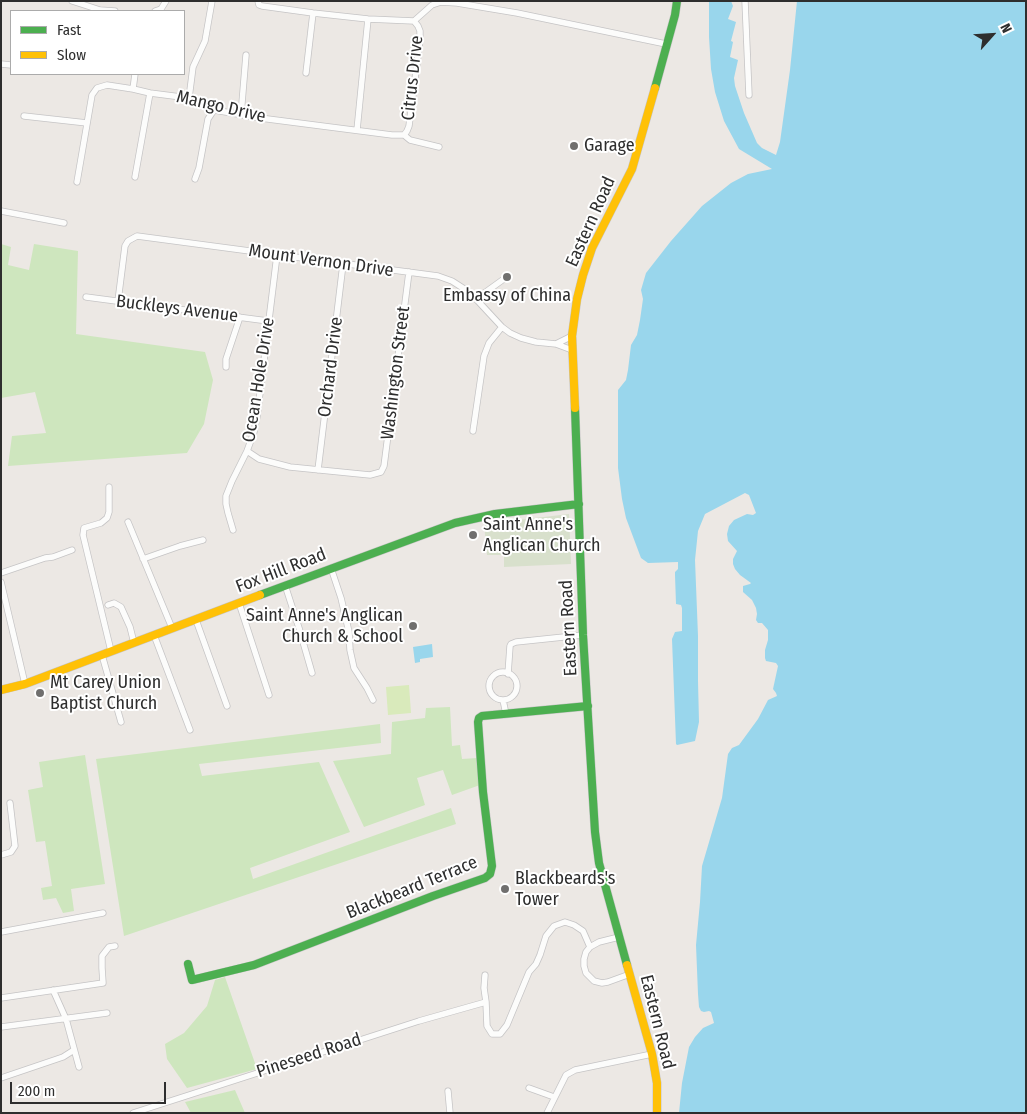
<!DOCTYPE html>
<style>
body{margin:0}
#map{position:relative;width:1027px;height:1114px;overflow:hidden;background:#ece8e4;font-family:"Fira Sans Condensed",sans-serif}
canvas{display:block}
.frame{position:absolute;inset:0;border:2px solid #2e2e2e;pointer-events:none}
.legend{position:absolute;left:10px;top:10px;width:175px;height:65px;box-sizing:border-box;background:#fff;border:1px solid #ababab;margin:0;padding:6px 9px;list-style:none;font-size:15px;color:#2e2e2e}
.legend li{display:flex;align-items:center;gap:10px;height:25px}
.legend b{width:25px;border:1px solid #ababab}
.north{position:absolute;left:967px;top:10px;width:50px;height:50px;-webkit-text-stroke:4px #fff;paint-order:stroke;rotate:64deg;font-size:14px;font-weight:700;line-height:20px;text-align:center;color:#2e2e2e}
.north::after{content:'';display:block;margin:auto;width:18px;height:22px;background:#2e2e2e;clip-path:polygon(50% 0,100% 100%,50% 72%,0 100%)}
.scale{position:absolute;left:10px;top:1082px;width:156px;height:22px;box-sizing:border-box;border:2px solid #2e2e2e;border-top:0;padding-left:6px;font-size:15px;line-height:18px;white-space:nowrap;color:#2e2e2e;-webkit-text-stroke:4px #fff;paint-order:stroke}
</style>
<div id="map">
<canvas width="1027" height="1114"></canvas>
<div class="frame"></div>
<ul class="legend">
<li><b style="height:6px;background:#4caf50"></b>Fast</li>
<li><b style="height:6px;background:#ffc107"></b>Slow</li>
</ul>
<div class="north">N</div>
<div class="scale">200 m</div>
</div>
<script>
const g = document.querySelector('canvas').getContext('2d');
g.lineJoin = 'round';
function fillPath(path, color) {
  g.fillStyle = color;
  g.fill(path, 'evenodd');
}
function shape(rows) {
  const path = new Path2D();
  for (const r of rows) {
    if (r.length === 3) {
      path.moveTo(r[0] + r[2], r[1]);
      path.arc(r[0], r[1], r[2], 0, 2 * Math.PI);
      continue;
    }
    path.moveTo(r[0], r[1]);
    for (let i = 2; i < r.length; i += 2) path.lineTo(r[i], r[i + 1]);
  }
  return path;
}
function strokePath(path, color, width, dash) {
  g.strokeStyle = color;
  g.lineWidth = width;
  g.lineCap = dash ? 'butt' : 'round';
  g.setLineDash(dash || []);
  g.stroke(path);
}
function drawText(font, color, halo, rows, align = 'center') {
  g.font = font + ' "Fira Sans Condensed",sans-serif';
  g.lineWidth = 4;
  g.setLineDash([]);
  g.textBaseline = 'middle';
  g.strokeStyle = halo;
  g.fillStyle = color;
  for (const [text, x, y, turn = 0] of rows) {
    g.save();
    g.translate(x, y);
    g.rotate((+turn || 0) * Math.PI / 180);
    g.textAlign = isNaN(turn) ? turn : align;
    if (halo) g.strokeText(text, 0, 0);
    g.fillText(text, 0, 0);
    g.restore();
  }
}
fillPath(shape([
 [1,244,11,247,8,265,29,270,34,244,78,251,76,334,205,352,213,380,204,424,187,453,8,466,12,436,46,433,35,392,1,398],
 [450,707,452,746,460,745,462,759,477,758,480,785,452,795,443,770,417,778,425,805,364,827,333,761,391,754,392,722,425,718,426,708],
 [380,724,381,743,199,764,202,776,319,762,350,832,250,868,253,879,451,808,456,824,124,936,96,759],
 [85,755,105,884,71,889,74,911,63,913,56,898,43,900,41,888,52,886,45,841,36,842,28,790,43,787,39,762],
 [225,977,257,1069,187,1088,167,1059,165,1044,184,1033,207,1006,215,980],
 [235,1090,245,1113,191,1113,185,1102]
]), '#cee6be');
fillPath(shape([
 [569,514,571,564,504,567,504,555,487,555,484,524]
]), '#d8e0cc');
fillPath(shape([
 [409,685,411,713,388,715,386,687]
]), '#d9eabb');
fillPath(shape([
 [709,1,731,1,733,6,728,19,736,22,731,41,733,42,730,57,738,60,734,78,735,86,744,113,757,143,762,148,776,155,780,142,790,70,797,1,1026,1,1026,1113,679,1113,682,1083,689,1047,695,1037,703,1028,714,1023,711,1012,709,1011,704,1012,701,1011,699,1007,698,994,696,945,700,902,702,866,722,798,728,754,732,748,739,745,758,719,768,700,777,696,776,693,773,689,778,666,776,663,766,661,765,658,765,650,768,640,768,630,762,623,758,623,756,620,757,614,756,608,752,600,743,592,743,586,750,584,751,583,740,575,735,569,733,564,733,559,737,551,728,541,727,534,729,526,734,520,747,514,753,515,756,513,749,495,745,493,705,514,698,531,695,560,698,636,698,681,699,722,695,741,677,745,676,744,672,639,675,632,682,631,682,608,681,605,676,604,675,575,675,572,678,569,678,562,648,563,641,558,626,518,622,499,618,468,618,390,626,380,628,370,631,345,637,335,640,320,643,299,641,290,646,273,671,241,702,206,731,183,748,174,772,169,739,149,724,121,715,92,711,69,709,37],
 [432,644,433,657,420,659,420,662,415,663,413,647]
]), '#99d6ec');
const street = shape([
 [72,1,100,10,115,11],
 [258,1,259,5,262,6,313,13,368,19,414,21,432,5,441,2,457,3,517,13,666,44],
 [745,1,749,95],
 [155,11,161,9,166,1],
 [1,64,11,65],
 [306,73,313,13],
 [133,89,135,74],
 [189,98,193,67,205,41,212,1],
 [241,115,246,55],
 [24,116,87,123],
 [357,130,368,19],
 [404,135,407,131,409,126,420,40,420,31,418,26,414,21],
 [135,177,150,93],
 [195,179,199,168,208,119,214,110],
 [77,182,92,95,97,88,107,85,133,89,150,93,189,98,205,103,214,110,260,118,392,135,404,135,410,140,439,147],
 [1,211,64,223],
 [86,297,268,321],
 [476,299,508,276],
 [118,301,125,246,128,241,137,236,438,276,452,281,466,290,476,299,502,327,510,333,521,338,536,342,556,344,572,350],
 [556,344,572,336],
 [226,367,226,359,240,317],
 [473,431,484,356,489,343,502,327],
 [247,451,259,459,290,467,370,475,381,472,384,466,409,272],
 [318,470,343,264],
 [109,487,109,512,107,518,101,523,84,528,83,535,111,651],
 [128,522,172,628],
 [233,530,228,513,226,504,226,496,232,481,247,451,254,432,257,417,277,255],
 [143,559,180,546,203,540],
 [331,568,341,598,349,632,350,650,354,668,367,688,373,700],
 [1,573,45,558,53,557,72,550],
 [1,582,25,684],
 [285,585,299,628,312,673],
 [239,603,269,695],
 [108,605,114,603,121,607,130,627,134,643],
 [196,620,227,706],
 [154,635,190,730],
 [102,655,121,722],
 [503,686,14],
 [508,674,510,646,511,644,516,642,583,635],
 [503,700,506,714],
 [1,855,11,852,15,846,10,803],
 [1,932,103,913],
 [590,947,586,952,584,959,584,966,586,973,594,981,602,983,608,982,630,974],
 [485,975,484,988,486,1002,487,1026,492,1034,500,1034,507,1025,529,972,536,964,540,955,546,936,554,926,565,922,574,925,583,931,590,947,599,942,619,937],
 [53,990,66,1019,79,1067],
 [1,998,103,983,102,968,102,956,109,947,115,946],
 [1,1027,107,1013],
 [1,1078,63,1057,74,1050],
 [529,1088,554,1097],
 [448,1091,450,1113],
 [133,1113,419,1021,486,1002],
 [547,1113,566,1075,575,1070,652,1054]
]);
const fast = shape([
 [655,88,675,15,677,1],
 [575,408,583,635,595,832,599,863,627,965],
 [260,595,455,523,495,514,579,504],
 [188,964,192,980,254,965,433,896,485,878,490,874,492,866,483,792,478,722,479,718,482,716,588,706]
]);
const slow = shape([
 [575,408,572,336,577,299,583,275,592,248,632,169,655,88],
 [1,690,25,684,260,595],
 [627,965,652,1054,657,1083,657,1113]
]);
strokePath(street, '#c5c4c5', 7);
strokePath(fast, '#c5c4c5', 9);
strokePath(slow, '#c5c4c5', 9);
strokePath(street, '#fcfcfb', 5.5);
strokePath(fast, '#4caf50', 8);
strokePath(slow, '#ffc107', 8);
for (const [x, y, r, color] of [
 [574,146,5,"#706f6e"],
 [507,277,5,"#706f6e"],
 [473,535,5,"#706f6e"],
 [413,626,5,"#706f6e"],
 [40,693,5,"#706f6e"],
 [505,889,5,"#706f6e"]
]) {
  const dot = new Path2D();
  dot.arc(x, y, r, 0, 2 * Math.PI);
  g.fillStyle = color;
  g.fill(dot);
  strokePath(dot, '#fff', 2);
}
drawText('18px', '#2e2e2e', '#fff', [
 ["Citrus Drive",413,78,-84],
 ["Mango Drive",221,107,13],
 ["Eastern Road",591,222,-66],
 ["Mount Vernon Drive",321,261,8],
 ["Buckleys Avenue",177,309,7],
 ["Orchard Drive",331,367,-83],
 ["Washington Street",396,373,-83],
 ["Ocean Hole Drive",259,380,-81],
 ["Fox Hill Road",281,571,-21],
 ["Eastern Road",569,628,-93],
 ["Blackbeard Terrace",412,888,-22],
 ["Eastern Road",657,1022,76],
 ["Pineseed Road",309,1056,-18]
]);
drawText('18px', '#2e2e2e', '#fff', [
 ["Garage",584,146],
 ["Embassy of China",507,296,"center"],
 ["Saint Anne's",483,525],
 ["Anglican Church",483,546],
 ["Saint Anne's Anglican",403,616,"right"],
 ["Church & School",403,637,"right"],
 ["Mt Carey Union",50,683],
 ["Baptist Church",50,704],
 ["Blackbeards's",515,879],
 ["Tower",515,900]
], 'left');
</script>
